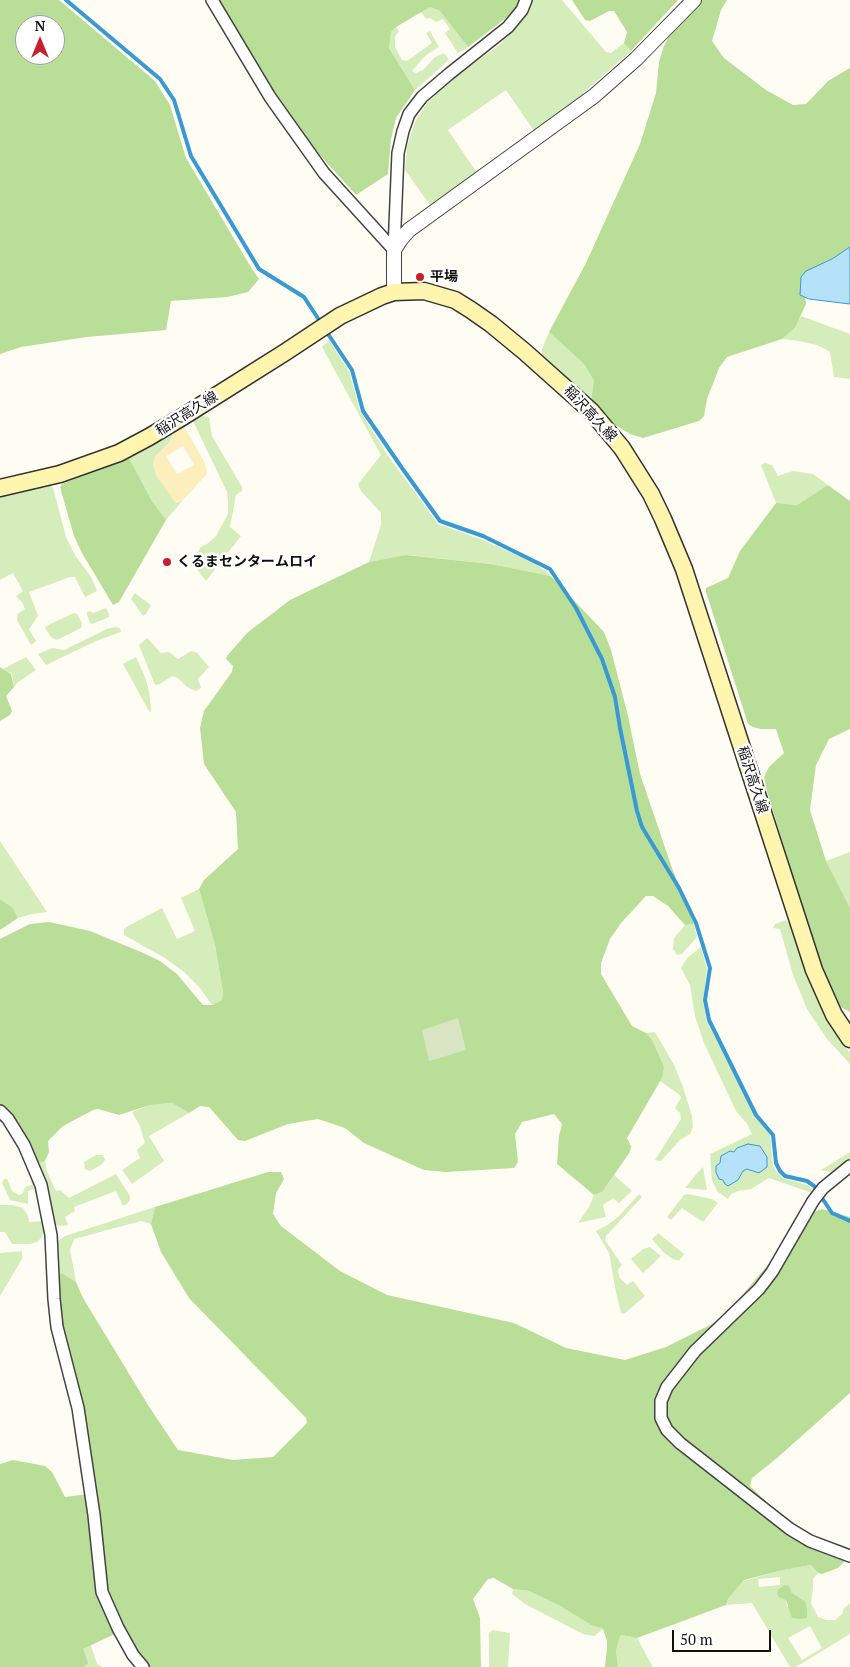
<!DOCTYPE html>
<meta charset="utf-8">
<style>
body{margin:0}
#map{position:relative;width:850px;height:1667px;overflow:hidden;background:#fffdf3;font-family:"PT Serif",serif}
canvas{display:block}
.north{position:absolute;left:15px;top:15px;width:50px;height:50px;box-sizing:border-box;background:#fff;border:1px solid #9f9f9f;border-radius:50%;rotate:0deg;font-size:14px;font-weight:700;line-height:20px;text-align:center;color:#101010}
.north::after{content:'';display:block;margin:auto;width:18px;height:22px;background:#c91f2a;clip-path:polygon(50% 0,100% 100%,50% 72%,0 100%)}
.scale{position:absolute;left:672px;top:1630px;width:99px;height:22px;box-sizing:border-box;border:2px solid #101010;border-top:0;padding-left:6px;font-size:15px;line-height:18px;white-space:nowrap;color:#101010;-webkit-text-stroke:4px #fff;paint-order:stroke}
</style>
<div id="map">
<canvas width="850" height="1667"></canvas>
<div class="north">N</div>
<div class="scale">50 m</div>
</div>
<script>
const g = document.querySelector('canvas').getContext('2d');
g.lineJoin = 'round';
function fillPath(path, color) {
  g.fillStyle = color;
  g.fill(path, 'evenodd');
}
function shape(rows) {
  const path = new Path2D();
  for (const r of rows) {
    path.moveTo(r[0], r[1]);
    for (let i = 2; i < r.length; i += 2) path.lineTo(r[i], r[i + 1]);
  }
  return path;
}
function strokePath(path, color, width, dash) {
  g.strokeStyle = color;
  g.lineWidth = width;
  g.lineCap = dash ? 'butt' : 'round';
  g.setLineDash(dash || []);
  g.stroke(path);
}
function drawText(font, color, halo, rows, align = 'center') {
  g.font = font + ' "PT Serif","Noto Sans JP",serif';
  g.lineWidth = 5;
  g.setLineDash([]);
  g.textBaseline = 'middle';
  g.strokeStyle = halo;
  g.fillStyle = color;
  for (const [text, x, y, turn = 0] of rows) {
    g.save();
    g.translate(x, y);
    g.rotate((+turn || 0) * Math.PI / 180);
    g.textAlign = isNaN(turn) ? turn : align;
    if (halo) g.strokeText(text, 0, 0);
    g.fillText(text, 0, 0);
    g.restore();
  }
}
fillPath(shape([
 [530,0,562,0,606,52,611,53,624,43,631,51,570,105,534,131,506,90,448,130,477,173,430,205,405,170,407,146,415,122,427,103,449,81,499,45,515,29,523,18],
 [430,7,440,11,468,47,458,53,445,33,450,29,443,19,436,22,430,18,426,19,421,12],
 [396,27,399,31,395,37,395,47,402,60,407,61,432,43,426,33,430,31,439,47,425,56,412,71,416,73,423,70,435,57,444,53,449,60,415,90,389,48,391,32],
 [801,316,850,334,850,379,834,377,830,352,817,345,799,341,782,339,795,328],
 [549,332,584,364,594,381,591,400,542,356,542,349],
 [329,340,349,371,360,411,386,453,438,524,480,539,531,561,547,572,551,576,491,564,408,555,369,562,381,525,381,513,361,491,358,484,381,455,322,347],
 [202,416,209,417,212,436,242,487,242,491,236,495,230,527,241,536,206,581,192,563,195,556,201,547,207,544,216,536,228,514,228,502,227,492,193,421],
 [171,433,172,436,169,443,154,458,176,503,183,500,166,520,152,501,129,458],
 [765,463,772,465,778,476,793,471,813,474,828,485,797,505,776,503,761,465],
 [50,485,53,488,66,537,75,555,91,577,97,591,85,597,75,577,70,577,29,592,38,616,29,629,36,641,31,645,17,620,18,614,25,609,22,602,16,596,23,591,13,573,0,580,0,497],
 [135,593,151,605,146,614,143,616,131,599],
 [106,608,109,614,109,617,92,624,90,623,87,615,87,612,90,611,93,613],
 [74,613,77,614,82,623,81,628,57,640,52,638,45,628,48,625],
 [115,627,120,628,121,632,96,641,46,665,38,654,53,648,64,650,107,629],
 [147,638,161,653,169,652,178,659,191,651,197,653,209,667,198,679,201,688,196,691,187,687,178,678,172,676,160,684,155,685,139,645],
 [26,657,36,670,17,683,14,687,12,674,3,669],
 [136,657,145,677,149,691,151,708,150,713,123,664],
 [0,841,47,912,32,914,18,918,13,908,0,899],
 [850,852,850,906,849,907,826,861],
 [199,889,215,945,223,992,222,1000,212,1005,200,988,184,972,165,958,124,935,124,929,128,926,162,908,177,939,195,931,181,898],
 [786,920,789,923,806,970,823,1011,836,1033,850,1053,850,1064,827,1039,807,1009,793,975,780,929,773,928,775,924],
 [694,924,697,937,682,954,677,955,673,949,674,938,685,925],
 [701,947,707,969,703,1001,706,1019,756,1118,770,1134,773,1166,776,1171,783,1178,807,1185,813,1189,812,1193,769,1178,751,1189,738,1191,731,1194,728,1199,718,1192,712,1181,710,1154,752,1134,747,1124,736,1111,704,1043,695,1016,690,985,681,968,688,957],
 [734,1152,747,1169,743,1171,738,1180,719,1179,716,1172,716,1166],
 [655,1032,674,1065,682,1084,692,1116,693,1127,690,1134,680,1140,661,1161,655,1160,681,1119,680,1113,675,1108,681,1098,680,1095,660,1081,662,1078,651,1038,646,1033],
 [172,1103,189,1113,149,1136,164,1161,132,1184,122,1170,140,1158,137,1150,145,1143,140,1126,132,1112,150,1105],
 [850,1152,850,1160,831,1172,821,1170],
 [96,1155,103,1155,105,1160,101,1165,90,1171,85,1169,84,1162],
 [29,1161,37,1188,28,1191,28,1204,10,1200,2,1183,4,1179,7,1179,12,1191,19,1195,23,1193,25,1187,32,1185,30,1173,24,1163],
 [45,1161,47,1172,56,1191,60,1190,69,1198,116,1174,130,1196,130,1200,127,1204,123,1206,116,1191,74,1207,75,1211,65,1217,68,1225,62,1226,55,1225,53,1222,50,1194,46,1180,38,1163],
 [703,1167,707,1190,685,1188,698,1172],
 [614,1175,632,1191,619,1203,613,1198,603,1205,606,1217,578,1223,589,1207,594,1195,602,1192],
 [639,1194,642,1197,606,1236,605,1240,622,1265,618,1270,619,1277,627,1285,633,1281,645,1296,624,1314,621,1313,616,1292,609,1253,596,1231,609,1224,619,1216],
 [688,1194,712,1199,718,1203,703,1222,682,1208,671,1220,667,1217,684,1195],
 [0,1205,12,1205,23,1208,28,1216,29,1222,45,1221,45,1229,42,1237,37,1242,30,1244,12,1244,5,1232,0,1232],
 [155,1207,151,1224,141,1221,74,1239,70,1250,76,1282,62,1273,59,1275,58,1241,65,1236],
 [658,1233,684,1254,679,1261,673,1259,664,1253,652,1239],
 [650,1247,661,1256,643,1273,631,1259,643,1249],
 [22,1251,22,1259,0,1296,0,1253],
 [811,1565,818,1573,813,1579,813,1588,811,1603,818,1617,826,1620,835,1620,842,1614,844,1608,850,1603,850,1634,796,1667,790,1667,752,1603,726,1605,728,1599,743,1581,779,1571],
 [780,1577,780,1585,759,1587,758,1579],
 [789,1586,792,1593,805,1601,787,1607,786,1600],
 [810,1626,822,1648,802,1660,788,1638],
 [513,1589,529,1591,560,1606,591,1625,603,1629,594,1636,583,1634,525,1604,512,1594],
 [493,1630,510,1633,508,1667,489,1667,489,1633],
 [621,1635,637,1638,653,1667,618,1667,616,1651,617,1642],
 [91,1645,97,1664,102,1667,83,1667,83,1649]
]), '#d5edba');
fillPath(shape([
 [0,0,59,0,155,81,170,105,186,158,252,269,259,279,248,292,227,297,171,301,166,330,87,337,21,347,0,354],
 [25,25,55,25,55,55,25,55],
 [218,0,520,0,518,5,505,19,468,47,440,11,430,7,396,27,391,32,389,48,415,90,396,118,391,139,388,174,356,195,318,153,276,95],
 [572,0,678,0,631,51,624,43,627,32,614,11,609,11,590,21,585,20],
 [700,0,727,0,721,10,712,41,724,58,766,90,793,105,806,104,828,81,850,68,850,251,804,289,806,304,795,328,782,339,727,357,719,368,707,399,704,416,699,421,643,438,630,434,612,423,591,400,594,381,584,364,549,332,586,263,640,144,656,93,659,62,664,46,672,30],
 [129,458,152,501,166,520,119,602,113,605,82,553,74,536,60,487,62,484],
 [828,485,850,501,850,729,829,739,816,765,810,810,826,861,850,908,850,1012,839,1006,830,987,815,949,767,791,764,777,769,767,784,753,776,729,761,729,753,727,748,724,706,592,706,588,728,578,740,551,776,503,797,505],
 [406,555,491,564,551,576,604,632,611,650,628,716,640,774,672,868,694,924,685,925,668,906,653,896,646,896,621,923,610,939,601,963,601,974,632,1026,646,1033,651,1038,664,1067,662,1078,627,1138,631,1146,630,1152,602,1192,594,1195,557,1164,559,1136,562,1124,554,1114,522,1122,515,1134,518,1162,514,1168,446,1172,424,1170,364,1143,345,1128,318,1119,288,1124,245,1141,238,1140,209,1107,200,1106,189,1113,172,1103,150,1105,119,1115,98,1109,93,1110,63,1126,48,1141,49,1152,45,1161,38,1163,0,1108,0,939,30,924,49,922,90,931,141,952,160,961,177,974,203,1005,212,1005,222,1000,223,992,215,945,199,889,204,880,238,849,236,812,204,764,200,728,204,711,232,672,233,666,226,659,227,656,247,633,290,600,369,562],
 [0,667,11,674,14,687,6,696,12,711,10,715,0,721],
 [0,899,13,908,18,918,0,930],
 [268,1172,281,1172,284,1179,276,1193,273,1214,281,1226,340,1271,387,1295,514,1323,566,1348,625,1360,666,1347,714,1323,732,1307,813,1212,822,1209,850,1217,850,1393,777,1458,752,1478,750,1486,785,1520,845,1559,844,1562,838,1568,822,1574,818,1573,811,1565,779,1571,744,1580,728,1599,726,1605,637,1638,621,1635,618,1642,616,1651,618,1667,605,1667,607,1648,607,1641,603,1629,591,1625,560,1606,529,1591,513,1589,494,1578,488,1579,473,1599,480,1618,481,1667,146,1667,121,1631,83,1649,88,1663,84,1667,0,1667,0,1464,13,1460,45,1466,52,1472,65,1497,96,1493,62,1327,59,1275,62,1273,76,1282,83,1298,148,1405,178,1450,233,1460,273,1457,307,1423,306,1418,189,1298,161,1252,151,1224,155,1207],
 [784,1585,789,1586,792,1593,805,1601,807,1609,807,1618,800,1619,792,1618,786,1600,779,1597,777,1594,778,1590]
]), '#b9de98');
fillPath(shape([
 [184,426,205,463,207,470,206,475,183,500,176,503,157,477,153,465,154,458,169,443,172,436,171,433],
 [183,446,194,465,177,474,166,456]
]), '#fdeebd');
fillPath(shape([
 [458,1018,466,1050,429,1061,422,1030]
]), '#d9e4c2');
const water = shape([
 [850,247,850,304,809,299,800,295,801,277,806,271,832,259,850,247],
 [748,1144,760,1146,767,1157,767,1167,759,1173,747,1169,743,1171,738,1180,728,1186,725,1184,723,1180,719,1179,716,1172,716,1166,720,1163,721,1156,730,1151,734,1152,737,1148,748,1144]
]);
fillPath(water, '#b5e1f9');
strokePath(water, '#3899d5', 1);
strokePath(shape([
 [66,0,160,79,174,100,191,156,259,269,304,297,321,323],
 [326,331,352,370,363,411,402,468,440,521,483,536,550,569,576,608,602,659,615,697,620,728,637,811,642,827,679,888,696,923,710,968,705,1000,709,1020,756,1115,773,1135,776,1163,780,1171,785,1176,807,1181,814,1186,832,1213,850,1221]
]), '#3899d5', 4);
const minor = shape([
 [212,0,270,97,324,173,394,250],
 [394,250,398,153,403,131,409,114,422,97,449,74,508,27,522,10,526,0],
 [0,1111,8,1119,24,1145,41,1185,51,1235,54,1299,57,1327,78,1408,94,1515,102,1592,118,1628,133,1655,143,1667],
 [850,1166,823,1188,813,1201,772,1272,759,1289,695,1351,667,1387,661,1401,661,1418,667,1430,680,1443,790,1529,810,1541,850,1556]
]);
const tertiary = shape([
 [394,292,394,250,401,239,409,230,594,96,636,59,694,0]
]);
const secondary = shape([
 [0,488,60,474,119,453,149,437,184,416,284,353,340,316,382,296,394,292,424,291,455,300,471,310,491,324,525,352,591,411,622,448,651,494,663,519,684,569,814,970,834,1015,850,1039]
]);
strokePath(minor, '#434343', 14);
strokePath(tertiary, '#434343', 16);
strokePath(secondary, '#323232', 19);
strokePath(minor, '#fff', 11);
strokePath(tertiary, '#fff', 14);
strokePath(secondary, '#fff5ae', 16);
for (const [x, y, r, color] of [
 [420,277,5,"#c91f2a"],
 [167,562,5,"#c91f2a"]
]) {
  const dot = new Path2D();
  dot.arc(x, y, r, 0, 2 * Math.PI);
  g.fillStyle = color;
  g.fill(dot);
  strokePath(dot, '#fff', 2);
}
drawText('bold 14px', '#101010', '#fff', [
 ["平場",430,277],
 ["くるまセンタームロイ",177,562]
], 'left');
drawText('14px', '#101010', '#fff', [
 ["稲沢高久線",187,414,-32],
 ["稲沢高久線",590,414,47],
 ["稲沢高久線",752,780,72]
]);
</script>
